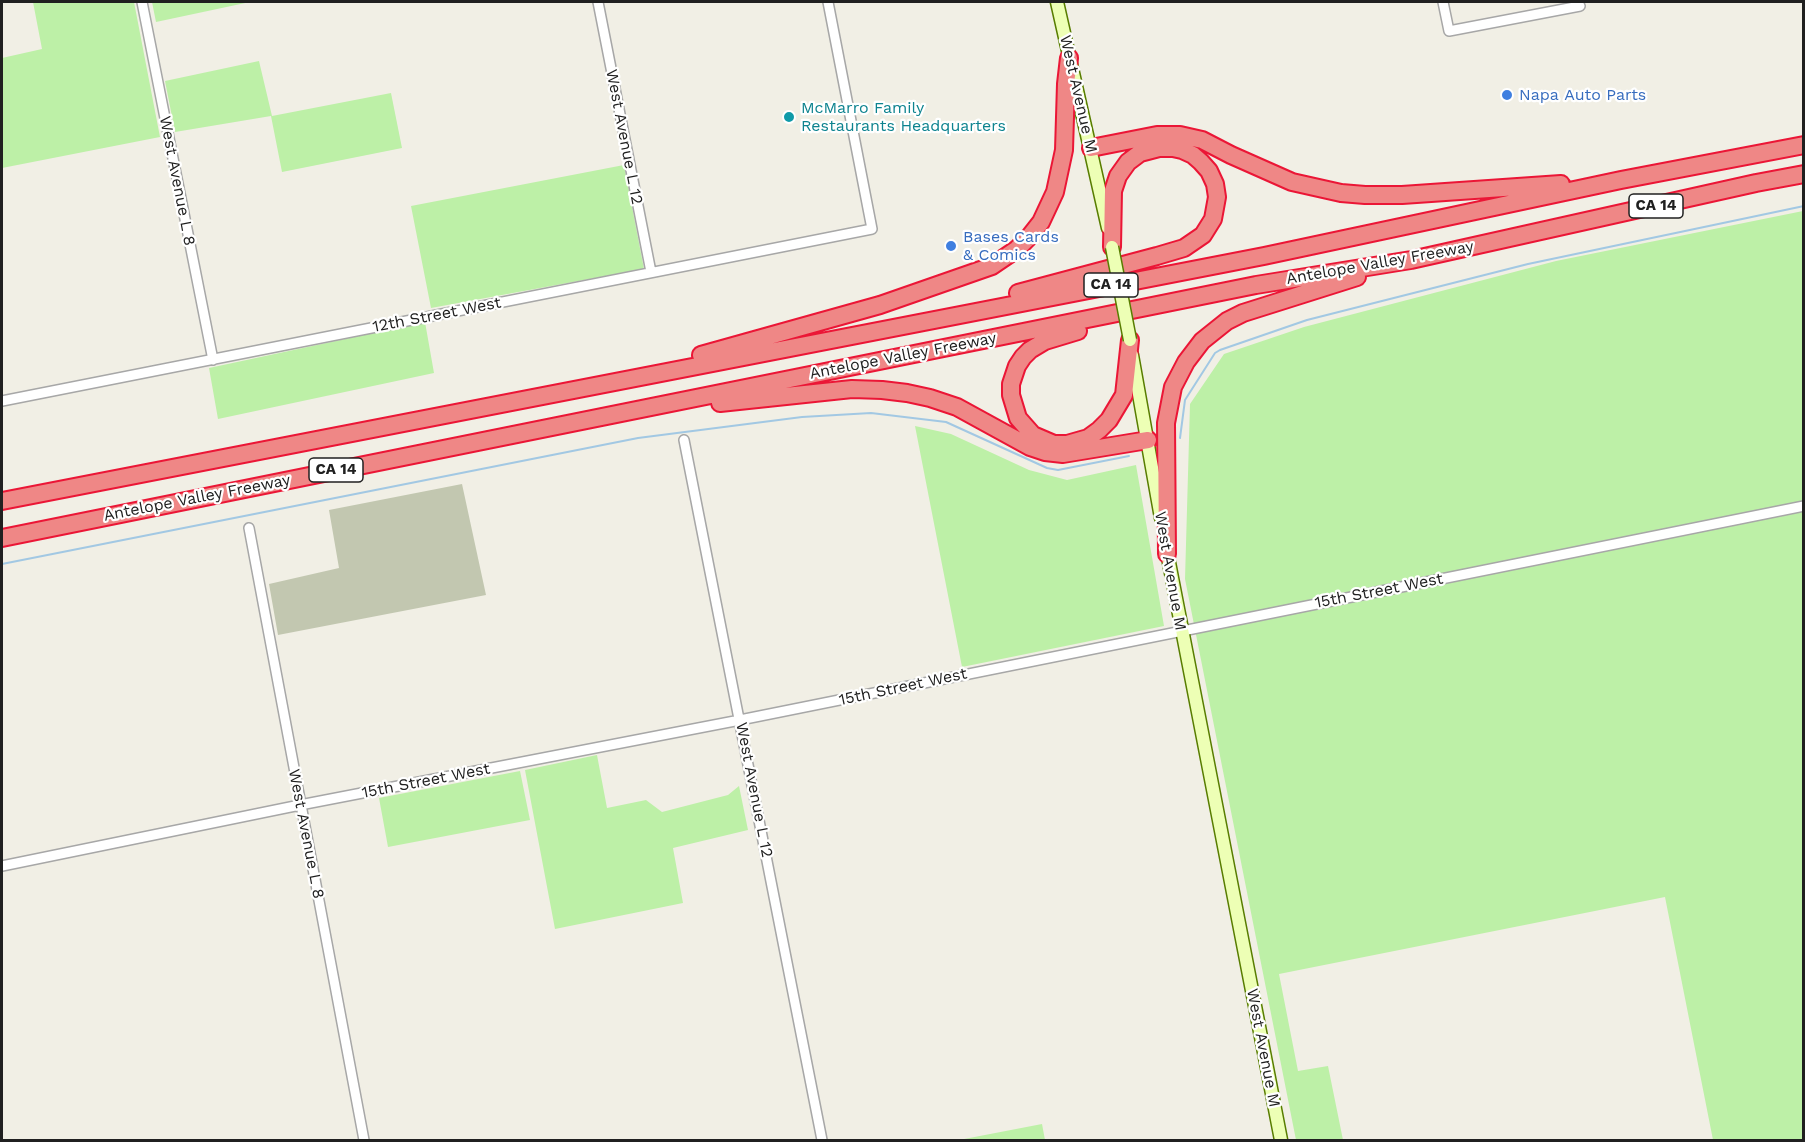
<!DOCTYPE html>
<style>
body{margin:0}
#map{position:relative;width:1805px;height:1142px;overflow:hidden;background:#f1efe5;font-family:"Work Sans",sans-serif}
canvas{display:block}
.frame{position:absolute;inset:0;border:3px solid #202020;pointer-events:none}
</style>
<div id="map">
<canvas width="1805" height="1142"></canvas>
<div class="frame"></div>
</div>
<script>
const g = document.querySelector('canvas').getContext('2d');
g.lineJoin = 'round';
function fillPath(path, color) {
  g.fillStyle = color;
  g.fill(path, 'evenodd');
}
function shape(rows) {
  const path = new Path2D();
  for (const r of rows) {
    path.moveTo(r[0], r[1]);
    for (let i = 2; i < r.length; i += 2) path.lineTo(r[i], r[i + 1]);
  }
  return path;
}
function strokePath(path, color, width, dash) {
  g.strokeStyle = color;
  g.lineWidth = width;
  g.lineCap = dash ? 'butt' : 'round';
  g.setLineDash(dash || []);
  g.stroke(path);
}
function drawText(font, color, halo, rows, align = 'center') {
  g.font = font + ' "Work Sans",sans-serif';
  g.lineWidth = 4.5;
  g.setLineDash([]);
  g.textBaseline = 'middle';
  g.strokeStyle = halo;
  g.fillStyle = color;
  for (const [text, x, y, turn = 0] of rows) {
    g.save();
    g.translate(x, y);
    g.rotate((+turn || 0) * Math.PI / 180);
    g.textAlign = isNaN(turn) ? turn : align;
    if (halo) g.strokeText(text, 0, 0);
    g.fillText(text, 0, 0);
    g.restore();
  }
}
fillPath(shape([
 [462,484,486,595,278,635,269,584,339,568,329,510]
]), '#c2c7b0');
fillPath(shape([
 [33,2,134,2,160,137,2,168,2,58,42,49],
 [152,2,250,2,156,22],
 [259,61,272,116,391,93,402,148,282,172,271,116,175,132,165,81],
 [624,165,644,269,431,308,411,206],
 [1803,211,1803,1140,1713,1140,1665,897,1279,974,1298,1071,1328,1066,1343,1140,1296,1140,1185,579,1190,404,1224,354,1304,327,1556,261],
 [425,322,434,373,218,419,209,368],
 [915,426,951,434,1029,470,1067,480,1136,465,1164,626,962,667],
 [597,755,607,808,646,800,662,812,728,795,739,786,748,830,673,848,683,903,555,929,525,770],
 [520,771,530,820,388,847,379,798],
 [1042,1124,1045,1140,959,1140]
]), '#bdf0a7');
strokePath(shape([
 [1180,438,1185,400,1215,353,1220,350,1307,320,1528,264,1804,206],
 [2,564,638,438,802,417,871,413,946,422,1047,468,1058,470,1129,456]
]), '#a2c8e3', 2);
const street = shape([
 [142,2,213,360],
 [598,2,651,272],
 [1443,2,1449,31,1580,6],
 [2,401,872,229,828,2],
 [684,440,822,1140],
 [249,528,364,1140],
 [2,866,300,805,740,720,1804,506]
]);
const secondary = shape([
 [1057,2,1108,228],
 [1132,355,1161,518],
 [1166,547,1281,1140]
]);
const highway = shape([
 [1091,148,1157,135,1180,135,1202,140,1231,155,1292,182,1341,193,1365,195,1402,195,1561,184],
 [1018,293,1157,256,1184,248,1203,235,1213,219,1217,197,1215,184,1209,171,1201,162,1193,155,1182,150,1173,148,1159,148,1140,153,1128,162,1118,176,1113,191,1112,247],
 [1078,331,1045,341,1030,350,1023,357,1017,366,1011,384,1011,395,1018,418,1033,435,1054,444,1067,444,1088,438,1099,430,1109,420,1124,395,1130,340],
 [701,355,880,305,992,266,1017,249,1030,236,1041,222,1055,192,1064,150,1066,84,1069,58],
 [720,403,852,389,882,390,907,393,930,398,957,407,1030,447,1045,452,1063,454,1148,440],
 [2,501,1264,256,1621,180,1804,145],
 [2,538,1256,285,1411,260,1756,183,1804,174],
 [1167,554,1166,423,1173,387,1186,362,1202,341,1227,321,1243,313,1357,277]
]);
strokePath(street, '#a7a7a7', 12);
strokePath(secondary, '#587d00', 15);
strokePath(highway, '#eb1636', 20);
strokePath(street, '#fff', 9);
strokePath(secondary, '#edffb5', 12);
strokePath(highway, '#ef8786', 16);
const secondaryBridge = shape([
 [1112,247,1130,340]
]);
strokePath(secondaryBridge, '#587d00', 15, []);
strokePath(secondaryBridge, '#edffb5', 12);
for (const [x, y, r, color] of [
 [1507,95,6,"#3f7fe0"],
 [789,117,6,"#0f9aa8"],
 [951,246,6,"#3f7fe0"]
]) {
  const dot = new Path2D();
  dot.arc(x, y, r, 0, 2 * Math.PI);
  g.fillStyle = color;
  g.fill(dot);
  strokePath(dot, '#fff', 2);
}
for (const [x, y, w] of [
 [1656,206,54],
 [1111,285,54],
 [336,470,54]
]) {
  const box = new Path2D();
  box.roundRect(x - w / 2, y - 12, w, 24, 4.5);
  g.fillStyle = '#fff';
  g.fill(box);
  strokePath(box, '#202020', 1.5);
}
drawText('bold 15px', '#202020', null, [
 ["CA 14",1656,206],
 ["CA 14",1111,285],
 ["CA 14",336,470]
]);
drawText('16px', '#202020', '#fff', [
 ["West Avenue M",1078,94,77],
 ["West Avenue L 12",624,137,79],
 ["West Avenue L 8",177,181,79],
 ["Antelope Valley Freeway",1380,263,-10],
 ["12th Street West",437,315,-11],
 ["Antelope Valley Freeway",903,356,-11],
 ["Antelope Valley Freeway",197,498,-11],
 ["West Avenue M",1170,571,80],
 ["15th Street West",1379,591,-11],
 ["15th Street West",903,687,-12],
 ["15th Street West",426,781,-11],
 ["West Avenue L 12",754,790,79],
 ["West Avenue L 8",306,834,79],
 ["West Avenue M",1263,1048,79]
]);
drawText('16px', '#366cbe', '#fff', [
 ["Napa Auto Parts",1519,95],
 ["Bases Cards",963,237],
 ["& Comics",963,255]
], 'left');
drawText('16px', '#0d838f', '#fff', [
 ["McMarro Family",801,108],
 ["Restaurants Headquarters",801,126]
], 'left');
</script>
